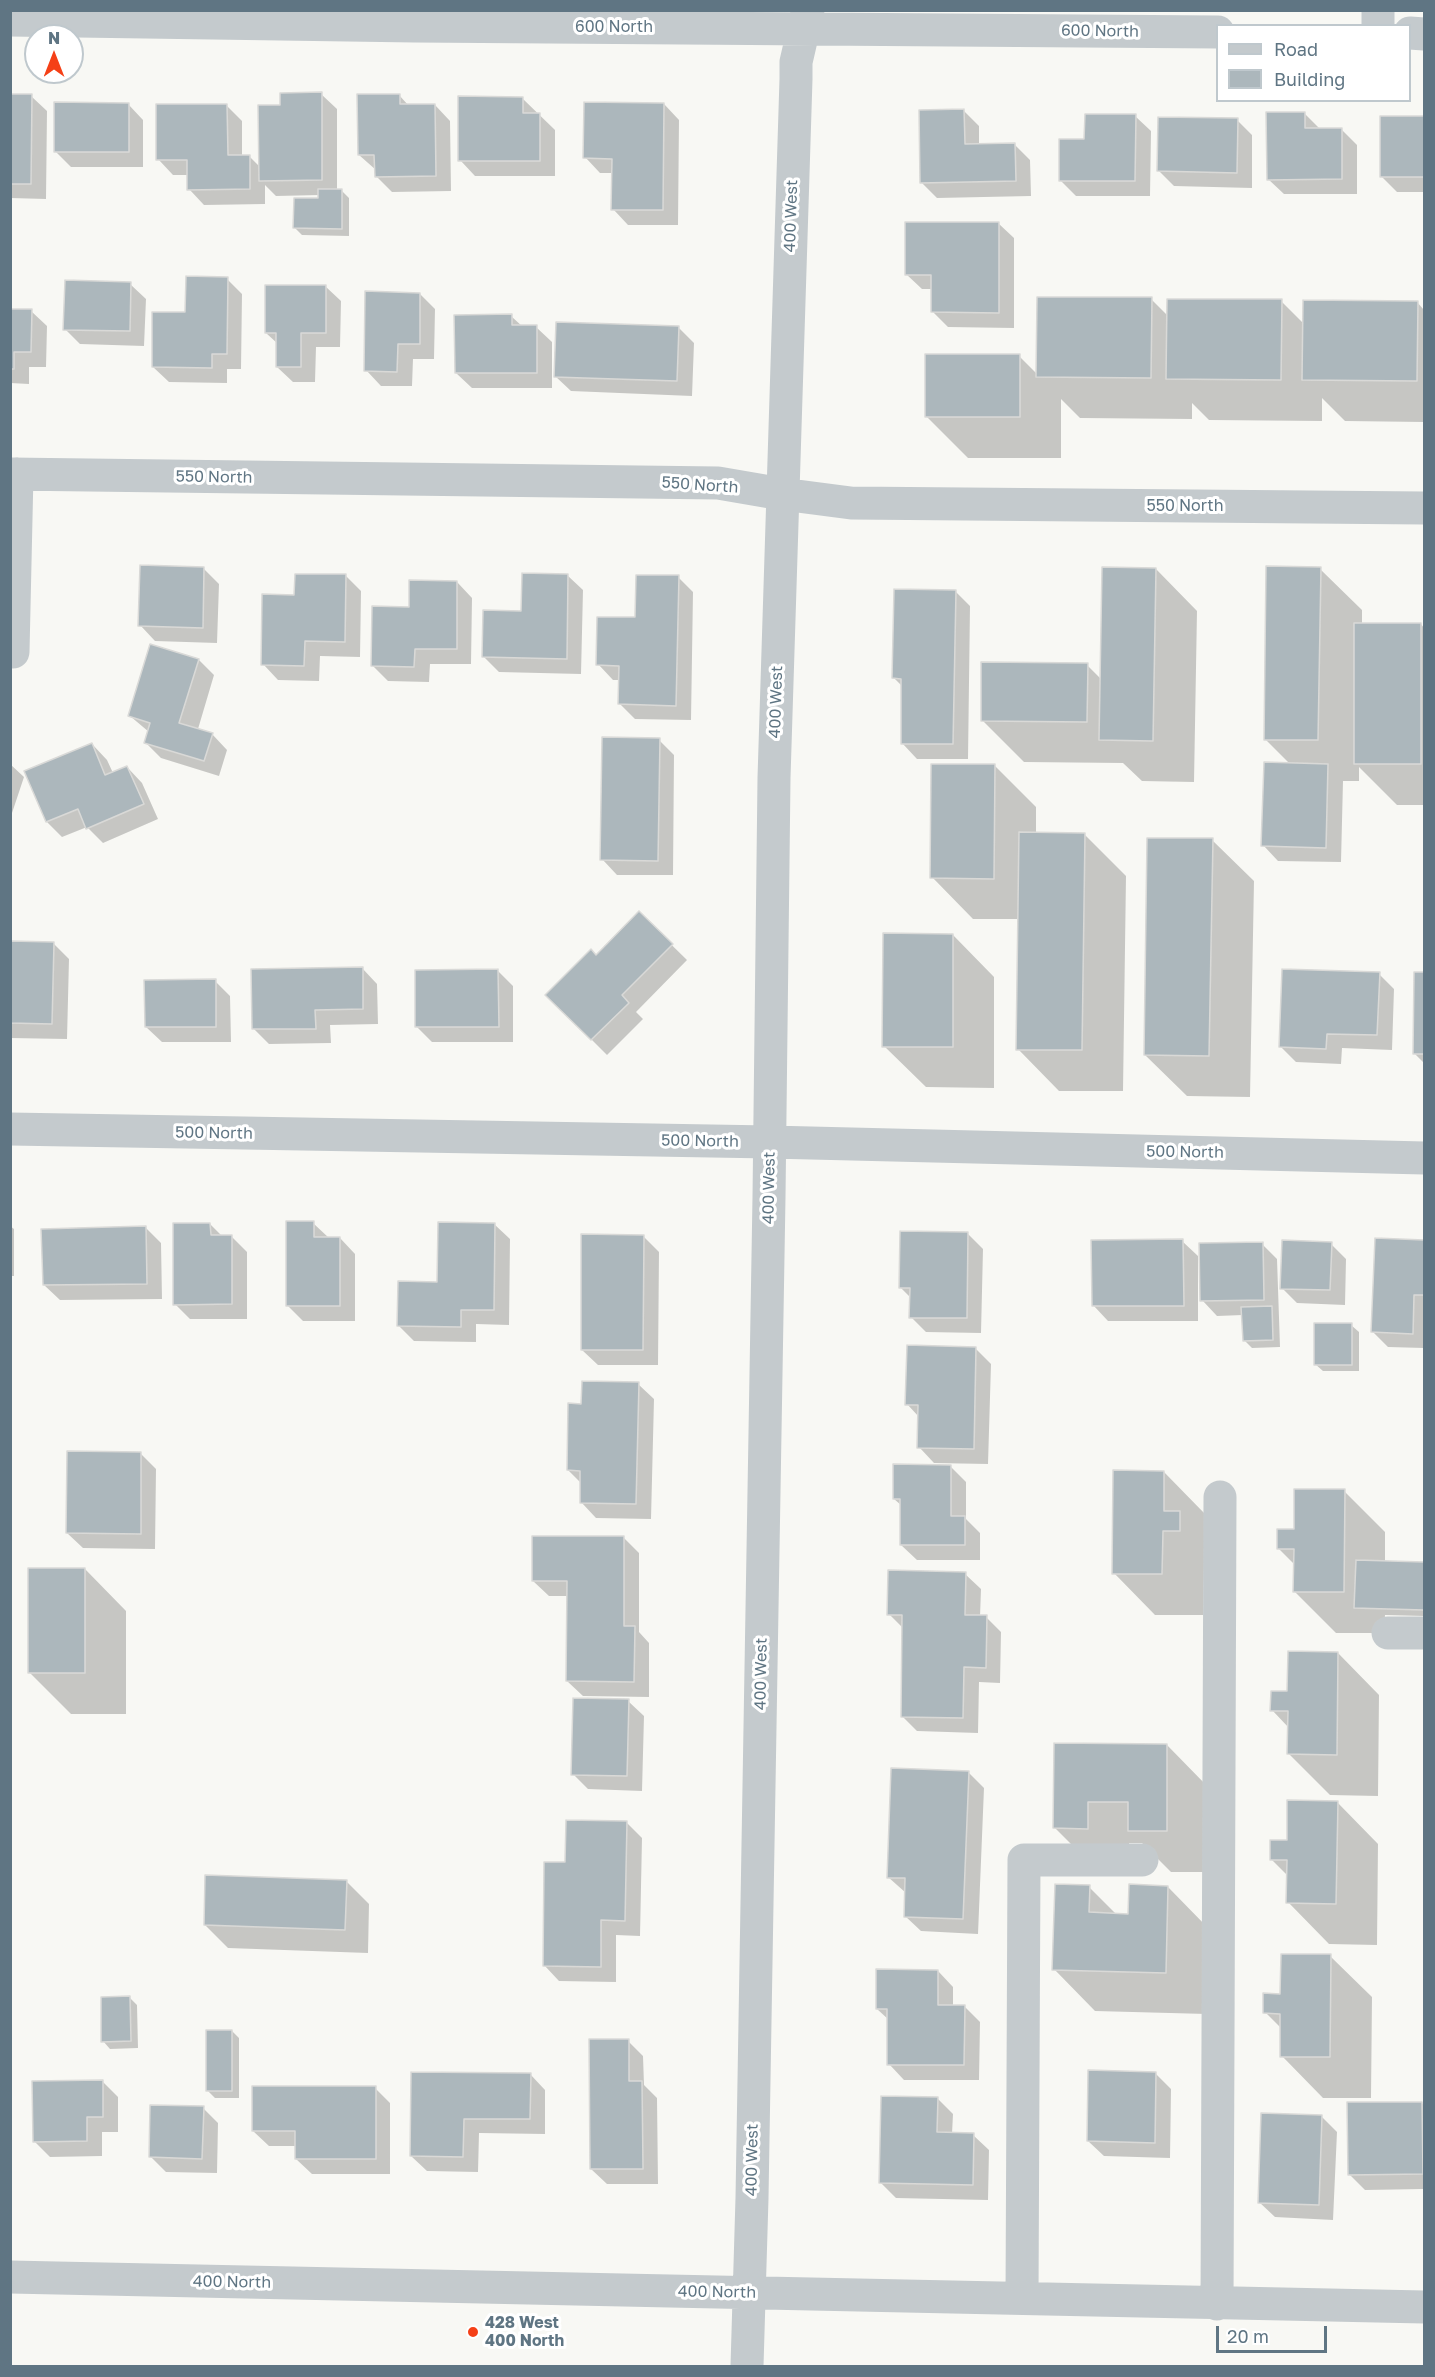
<!DOCTYPE html>
<style>
body{margin:0}
#map{position:relative;width:1435px;height:2377px;overflow:hidden;background:#f8f8f4;font-family:"Golos Text",sans-serif}
canvas{display:block}
.frame{position:absolute;inset:0;border:12px solid #5f7583;pointer-events:none}
.legend{position:absolute;left:1216px;top:24px;width:195px;height:78px;box-sizing:border-box;background:#fff;border:2px solid #bfc8cd;margin:0;padding:8px 10px;list-style:none;font-size:18px;color:#5f7583}
.legend li{display:flex;align-items:center;gap:12px;height:30px}
.legend b{width:30px;border:2px solid #bfc8cd}
.north{position:absolute;left:24px;top:24px;width:60px;height:60px;box-sizing:border-box;background:#fff;border:2px solid #bfc8cd;border-radius:50%;rotate:0deg;font-size:16px;font-weight:700;line-height:24px;text-align:center;color:#5f7583}
.north::after{content:'';display:block;margin:auto;width:21px;height:27px;background:#f54017;clip-path:polygon(50% 0,100% 100%,50% 72%,0 100%)}
.scale{position:absolute;left:1216px;top:2326px;width:111px;height:27px;box-sizing:border-box;border:3px solid #5f7583;border-top:0;padding-left:8px;font-size:18px;line-height:21px;white-space:nowrap;color:#5f7583;-webkit-text-stroke:4px #fff;paint-order:stroke}
</style>
<div id="map">
<canvas width="1435" height="2377"></canvas>
<div class="frame"></div>
<ul class="legend">
<li><b style="height:8px;background:#c4cacd"></b>Road</li>
<li><b style="height:16px;background:#acb7bc"></b>Building</li>
</ul>
<div class="north">N</div>
<div class="scale">20 m</div>
</div>
<script>
const g = document.querySelector('canvas').getContext('2d');
g.lineJoin = 'round';
function fillPath(path, color) {
  g.fillStyle = color;
  g.fill(path, 'evenodd');
}
function shape(rows) {
  const path = new Path2D();
  for (const r of rows) {
    path.moveTo(r[0], r[1]);
    for (let i = 2; i < r.length; i += 2) path.lineTo(r[i], r[i + 1]);
  }
  return path;
}
function strokePath(path, color, width, dash) {
  g.strokeStyle = color;
  g.lineWidth = width;
  g.lineCap = dash ? 'butt' : 'round';
  g.setLineDash(dash || []);
  g.stroke(path);
}
function drawText(font, color, halo, rows, align = 'center') {
  g.font = font + ' "Golos Text",sans-serif';
  g.lineWidth = 6;
  g.setLineDash([]);
  g.textBaseline = 'middle';
  g.strokeStyle = halo;
  g.fillStyle = color;
  for (const [text, x, y, turn = 0] of rows) {
    g.save();
    g.translate(x, y);
    g.rotate((+turn || 0) * Math.PI / 180);
    g.textAlign = isNaN(turn) ? turn : align;
    if (halo) g.strokeText(text, 0, 0);
    g.fillText(text, 0, 0);
    g.restore();
  }
}
fillPath(shape([
 [321,94,337,109,337,191,342,191,349,198,349,236,302,235,295,228,320,200,320,195,276,196,265,185,265,204,204,205,189,189,189,175,173,175,158,159,226,105,242,121,242,156,249,156,260,167,282,106],
 [399,95,409,106,435,105,450,121,451,191,392,192,376,176,376,170,359,155],
 [10,96,31,96,47,111,46,199,10,198],
 [522,98,555,130,555,176,475,176,460,160],
 [128,104,143,120,143,167,71,167,55,151],
 [664,104,679,120,678,225,628,225,613,209,614,173,600,173,585,157],
 [964,111,979,126,979,145,1015,145,1030,160,1031,196,937,198,922,183],
 [1304,113,1320,129,1341,129,1357,145,1357,194,1284,194,1268,179],
 [1135,116,1151,131,1150,196,1076,196,1060,180,1086,140],
 [1381,117,1424,117,1424,192,1397,192,1381,176],
 [1237,120,1252,135,1252,188,1174,186,1158,170],
 [998,223,1014,238,1014,328,948,327,933,312,933,289,922,289,906,274],
 [227,279,242,294,241,369,227,369,227,383,169,382,153,367,187,314],
 [130,284,146,299,144,346,80,344,65,329],
 [325,286,341,301,340,347,316,347,315,382,293,382,277,367,278,344,266,333],
 [420,294,435,309,434,359,413,359,412,386,381,386,366,370],
 [1151,299,1168,316,1281,301,1304,324,1417,302,1424,310,1424,422,1345,421,1322,398,1322,421,1209,420,1192,403,1192,419,1080,418,1061,399,1061,458,968,458,926,416,1019,356,1038,375],
 [10,310,31,311,47,326,46,367,29,367,29,384,10,383],
 [511,316,523,327,536,327,552,342,552,388,472,388,456,373],
 [679,328,694,343,692,396,571,391,555,376],
 [204,569,219,584,217,643,155,641,140,625],
 [1156,569,1197,611,1194,782,1142,781,1123,763,1024,762,982,720,1087,665,1101,679],
 [1320,569,1362,610,1362,624,1421,624,1424,628,1424,805,1397,805,1359,767,1359,781,1343,781,1341,862,1278,861,1263,845,1290,764,1265,739],
 [567,575,583,590,581,674,499,672,484,657,523,612],
 [346,576,361,591,360,657,320,656,319,681,278,680,263,664,296,597],
 [678,577,693,592,691,720,635,719,620,704,620,680,613,680,598,664,637,619],
 [457,582,472,598,471,664,430,664,429,682,388,681,373,666,410,608],
 [955,591,970,606,968,759,917,759,902,743,903,687,894,678],
 [199,660,214,675,198,729,212,734,227,750,219,776,161,758,146,743,149,732,130,716],
 [659,740,674,755,673,875,617,875,602,859],
 [92,744,107,760,113,773,127,767,142,783,158,819,103,843,87,827,62,837,47,822],
 [10,764,24,777,10,819],
 [994,765,1036,807,1036,833,1084,834,1126,876,1123,1091,1059,1091,1018,1049,1020,919,973,919,932,877],
 [1212,840,1254,881,1250,1097,1187,1096,1145,1055],
 [639,913,687,960,636,1012,643,1019,607,1055,547,995,596,957],
 [953,935,994,977,994,1088,926,1087,884,1046],
 [10,943,54,944,69,959,67,1039,10,1038],
 [362,968,377,984,378,1024,330,1025,331,1043,269,1044,254,1029],
 [498,971,513,986,513,1042,432,1042,417,1027],
 [1415,973,1424,973,1424,1063,1414,1053],
 [1379,974,1394,989,1392,1050,1342,1048,1341,1064,1296,1062,1281,1047],
 [215,981,230,996,231,1042,162,1042,146,1027],
 [313,1223,329,1238,340,1238,355,1254,355,1321,303,1321,287,1305],
 [210,1224,222,1236,231,1236,247,1252,247,1319,190,1319,175,1304],
 [494,1224,510,1239,509,1325,476,1324,476,1342,414,1341,399,1326],
 [10,1226,14,1229,14,1276,10,1276],
 [146,1228,161,1243,162,1299,60,1300,44,1285],
 [967,1233,983,1249,981,1333,926,1332,911,1317,911,1298,900,1287],
 [643,1236,659,1252,658,1365,598,1365,582,1350],
 [1376,1240,1424,1241,1424,1348,1388,1347,1373,1332],
 [1182,1241,1198,1256,1198,1321,1108,1321,1093,1305],
 [1262,1244,1277,1259,1280,1347,1252,1348,1244,1340,1243,1315,1217,1316,1202,1300],
 [1331,1244,1346,1259,1345,1305,1297,1303,1282,1288],
 [1351,1325,1359,1332,1359,1371,1323,1371,1315,1364],
 [975,1348,991,1364,988,1464,934,1463,919,1447,919,1417,907,1404],
 [638,1384,654,1399,651,1519,596,1518,581,1502,581,1483,568,1470,583,1406],
 [140,1453,156,1469,155,1549,83,1548,67,1533],
 [950,1466,966,1482,966,1519,980,1533,980,1560,917,1560,901,1545,901,1505,894,1499],
 [1164,1472,1205,1514,1203,1615,1155,1615,1114,1573],
 [1344,1491,1385,1532,1385,1563,1424,1564,1424,1616,1385,1615,1384,1633,1336,1633,1295,1592,1295,1565,1278,1548,1295,1530],
 [624,1538,639,1553,639,1632,649,1643,649,1697,583,1696,567,1681,568,1596,549,1596,533,1581],
 [85,1569,126,1611,126,1714,71,1714,29,1672],
 [965,1574,981,1589,980,1617,986,1617,1001,1632,1000,1683,979,1682,978,1733,917,1731,902,1716,904,1629,889,1614],
 [1338,1653,1379,1695,1378,1796,1330,1795,1289,1754,1289,1728,1272,1710,1289,1693],
 [628,1701,644,1716,642,1791,588,1789,573,1774],
 [1055,1745,1167,1745,1208,1787,1208,1872,1171,1872,1142,1843,1129,1843,1129,1870,1096,1869,1055,1828],
 [968,1772,984,1788,978,1934,921,1931,905,1916,906,1893,888,1877],
 [1337,1802,1378,1844,1377,1945,1329,1944,1288,1902,1288,1876,1271,1859,1288,1842],
 [626,1822,642,1838,640,1936,616,1935,616,1982,559,1981,544,1965,567,1863],
 [346,1881,369,1904,368,1953,228,1948,205,1925],
 [1089,1887,1117,1915,1130,1915,1168,1887,1209,1929,1207,2014,1095,2011,1054,1969],
 [1330,1956,1372,1997,1371,2098,1323,2098,1282,2056,1282,2029,1265,2012,1282,1995],
 [938,1971,953,1987,953,2006,964,2006,980,2022,979,2080,904,2080,889,2064,889,2020,877,2009],
 [130,1998,137,2005,138,2048,110,2049,103,2041],
 [232,2031,239,2038,239,2098,215,2098,208,2091],
 [628,2041,643,2056,644,2085,657,2098,658,2184,607,2184,591,2169],
 [412,2073,530,2074,545,2090,545,2134,479,2133,478,2172,427,2171,411,2156],
 [1156,2074,1171,2089,1170,2158,1104,2156,1088,2141],
 [102,2081,118,2097,118,2132,102,2132,102,2156,50,2157,34,2141],
 [375,2088,390,2103,390,2174,312,2174,296,2159,296,2146,269,2146,253,2131],
 [937,2098,953,2114,952,2134,973,2135,989,2150,988,2200,896,2198,881,2183],
 [1422,2103,1424,2106,1424,2189,1365,2190,1349,2174],
 [203,2108,218,2123,217,2173,166,2172,151,2157],
 [1321,2116,1337,2132,1333,2220,1275,2217,1259,2202]
]), '#0003');
const building = shape([
 [322,92,322,180,259,181,258,105,280,105,280,93,322,92],
 [10,94,32,94,31,184,10,184,10,94],
 [357,94,400,94,400,104,435,104,436,176,375,177,374,155,358,155,357,94],
 [458,96,523,97,523,113,540,113,540,161,458,161,458,96],
 [54,102,129,103,129,152,54,152,54,102],
 [584,102,664,103,663,210,611,210,612,159,583,158,584,102],
 [156,104,227,104,228,155,250,155,250,189,187,190,187,160,156,160,156,104],
 [964,109,965,144,1015,143,1016,181,920,183,919,110,964,109],
 [1266,112,1305,112,1305,128,1342,128,1342,179,1267,180,1266,112],
 [1085,114,1136,114,1135,181,1059,181,1059,139,1084,139,1085,114],
 [1380,116,1424,116,1424,177,1380,177,1380,116],
 [1158,117,1238,118,1237,173,1157,171,1158,117],
 [318,189,342,189,342,229,293,228,294,198,318,198,318,189],
 [905,222,999,222,999,313,931,312,931,275,905,275,905,222],
 [186,276,228,277,227,354,212,354,212,368,152,367,152,312,185,312,186,276],
 [65,280,131,282,130,331,63,330,65,280],
 [265,285,326,285,326,333,301,333,301,367,276,367,276,333,265,333,265,285],
 [365,291,420,293,420,344,398,344,397,372,364,371,365,291],
 [1037,297,1152,297,1151,378,1036,377,1037,297],
 [1167,299,1282,299,1281,380,1166,379,1167,299],
 [1303,300,1418,301,1417,381,1302,380,1303,300],
 [10,309,32,309,31,352,14,352,14,369,10,369,10,309],
 [512,314,512,325,537,325,537,373,455,373,454,315,512,314],
 [556,322,679,326,677,381,554,377,556,322],
 [925,354,1020,354,1020,417,925,417,925,354],
 [140,565,204,567,203,628,138,626,140,565],
 [1266,566,1321,567,1318,740,1264,740,1266,566],
 [1102,567,1156,568,1153,741,1099,740,1102,567],
 [522,573,568,574,567,659,482,657,483,610,521,611,522,573],
 [295,574,346,574,345,642,305,641,304,666,261,665,262,594,294,595,295,574],
 [636,575,679,575,676,706,618,704,619,666,596,665,597,617,635,617,636,575],
 [409,580,457,581,457,649,415,649,414,667,371,666,372,606,409,607,409,580],
 [894,589,956,590,953,744,901,744,901,679,892,678,894,589],
 [1354,623,1421,623,1421,764,1354,764,1354,623],
 [150,644,199,659,179,723,213,733,204,761,144,743,150,723,128,716,150,644],
 [981,662,1088,663,1087,722,981,721,981,662],
 [602,737,660,738,658,861,600,860,602,737],
 [92,743,105,775,127,766,144,804,86,829,78,809,46,822,24,771,92,743],
 [1264,762,1328,764,1326,848,1261,846,1264,762],
 [931,764,995,764,994,879,930,878,931,764],
 [1019,832,1085,833,1082,1050,1016,1050,1019,832],
 [1147,838,1213,838,1209,1056,1144,1055,1147,838],
 [639,911,673,944,622,995,629,1003,591,1040,545,995,591,949,596,955,639,911],
 [883,933,953,934,953,1047,882,1047,883,933],
 [10,941,54,942,52,1024,10,1023,10,941],
 [363,967,363,1009,315,1010,316,1029,252,1029,251,969,363,967],
 [498,969,499,1027,415,1027,415,970,498,969],
 [1282,969,1380,972,1377,1035,1327,1034,1326,1049,1279,1047,1282,969],
 [1414,972,1424,972,1424,1054,1413,1054,1414,972],
 [216,979,216,1027,145,1027,144,980,216,979],
 [286,1221,314,1221,314,1237,340,1237,340,1306,286,1306,286,1221],
 [438,1222,495,1223,494,1310,461,1310,461,1327,397,1326,398,1281,437,1282,438,1222],
 [173,1223,210,1223,211,1235,232,1235,232,1304,173,1305,173,1223],
 [146,1226,147,1284,43,1285,41,1229,146,1226],
 [900,1231,968,1232,967,1318,909,1318,910,1288,899,1288,900,1231],
 [581,1234,644,1235,643,1350,581,1350,581,1234],
 [1375,1238,1424,1240,1424,1295,1414,1295,1413,1334,1371,1332,1375,1238],
 [1183,1239,1184,1306,1092,1306,1091,1240,1183,1239],
 [1282,1240,1332,1242,1330,1290,1280,1289,1282,1240],
 [1263,1242,1264,1300,1200,1301,1199,1243,1263,1242],
 [1272,1306,1273,1340,1243,1341,1241,1307,1272,1306],
 [1314,1323,1352,1323,1352,1365,1314,1365,1314,1323],
 [907,1345,976,1347,974,1449,917,1448,918,1405,905,1405,907,1345],
 [582,1381,639,1382,636,1504,580,1503,580,1471,567,1470,568,1403,581,1404,582,1381],
 [67,1451,141,1452,141,1534,66,1533,67,1451],
 [893,1464,951,1465,951,1516,965,1516,965,1545,900,1545,900,1499,893,1499,893,1464],
 [1113,1470,1164,1471,1164,1511,1180,1511,1180,1531,1163,1531,1162,1574,1112,1574,1113,1470],
 [1294,1489,1345,1489,1344,1592,1293,1592,1294,1549,1277,1549,1277,1529,1294,1529,1294,1489],
 [532,1536,624,1536,624,1626,635,1626,634,1682,566,1681,567,1581,532,1581,532,1536],
 [1356,1560,1424,1562,1424,1610,1354,1608,1356,1560],
 [28,1568,85,1568,85,1673,28,1673,28,1568],
 [888,1570,966,1572,965,1615,987,1615,986,1668,964,1667,963,1718,901,1717,902,1615,887,1615,888,1570],
 [1288,1651,1338,1652,1337,1755,1287,1754,1288,1711,1270,1711,1271,1691,1287,1691,1288,1651],
 [573,1698,629,1699,627,1776,571,1775,573,1698],
 [1054,1743,1167,1744,1167,1831,1128,1831,1128,1802,1088,1802,1088,1829,1053,1828,1054,1743],
 [891,1768,969,1771,963,1919,904,1917,905,1878,887,1878,891,1768],
 [1287,1800,1338,1801,1336,1904,1286,1903,1287,1860,1270,1860,1270,1840,1287,1840,1287,1800],
 [566,1820,627,1821,625,1921,601,1920,601,1967,543,1966,544,1862,565,1862,566,1820],
 [205,1875,347,1880,345,1930,204,1925,205,1875],
 [1055,1884,1090,1885,1089,1912,1128,1914,1129,1884,1168,1886,1166,1973,1052,1970,1055,1884],
 [1281,1954,1331,1954,1330,2057,1280,2057,1280,2014,1263,2013,1263,1993,1280,1994,1281,1954],
 [876,1969,938,1970,938,2005,965,2005,964,2065,887,2065,887,2009,876,2009,876,1969],
 [130,1996,131,2041,101,2042,101,1997,130,1996],
 [206,2030,232,2030,232,2091,206,2091,206,2030],
 [589,2039,629,2039,629,2081,642,2081,643,2169,590,2169,589,2039],
 [1088,2070,1156,2072,1155,2143,1087,2141,1088,2070],
 [411,2072,531,2073,530,2119,464,2119,463,2157,410,2156,411,2072],
 [103,2080,103,2117,87,2117,87,2141,33,2142,32,2081,103,2080],
 [252,2086,376,2086,376,2159,295,2159,295,2131,252,2131,252,2086],
 [881,2096,938,2097,937,2132,974,2133,973,2185,879,2183,881,2096],
 [1347,2102,1422,2102,1423,2174,1348,2175,1347,2102],
 [150,2105,204,2106,202,2159,149,2157,150,2105],
 [1261,2113,1322,2115,1319,2205,1258,2203,1261,2113]
]);
fillPath(building, '#acb7bc');
strokePath(building, '#d9d9d7', 1.5);
strokePath(shape([
 [1378,10,1378,26],
 [10,20,415,26,1218,32],
 [1410,33,1424,34],
 [10,474,718,483,782,494,851,503,1424,508],
 [13,652,17,474],
 [10,1129,770,1142,1424,1158],
 [1388,1633,1424,1633],
 [10,2277,1424,2307],
 [1022,2298,1024,1860,1142,1860],
 [1217,2304,1220,1497],
 [747,2366,752,2198,769,1197,774,778,796,79,796,62,808,10]
]), '#c4cacd', 33);
for (const [x, y, r, color] of [
 [473,2332,6,"#f54017"]
]) {
  const dot = new Path2D();
  dot.arc(x, y, r, 0, 2 * Math.PI);
  g.fillStyle = color;
  g.fill(dot);
  strokePath(dot, '#fff', 2);
}
drawText('16px', '#5f7583', '#fff', [
 ["600 North",614,27],
 ["600 North",1100,31,1],
 ["400 West",791,216,-88],
 ["550 North",214,477,1],
 ["550 North",700,485,4],
 ["550 North",1185,506],
 ["400 West",776,702,-88],
 ["500 North",214,1133,1],
 ["500 North",700,1141,1],
 ["500 North",1185,1152,1],
 ["400 West",769,1188,-89],
 ["400 West",761,1674,-89],
 ["400 West",752,2160,-89],
 ["400 North",232,2282,1],
 ["400 North",717,2292,1]
]);
drawText('bold 16px', '#5f7583', '#fff', [
 ["428 West",485,2323],
 ["400 North",485,2341]
], 'left');
</script>
